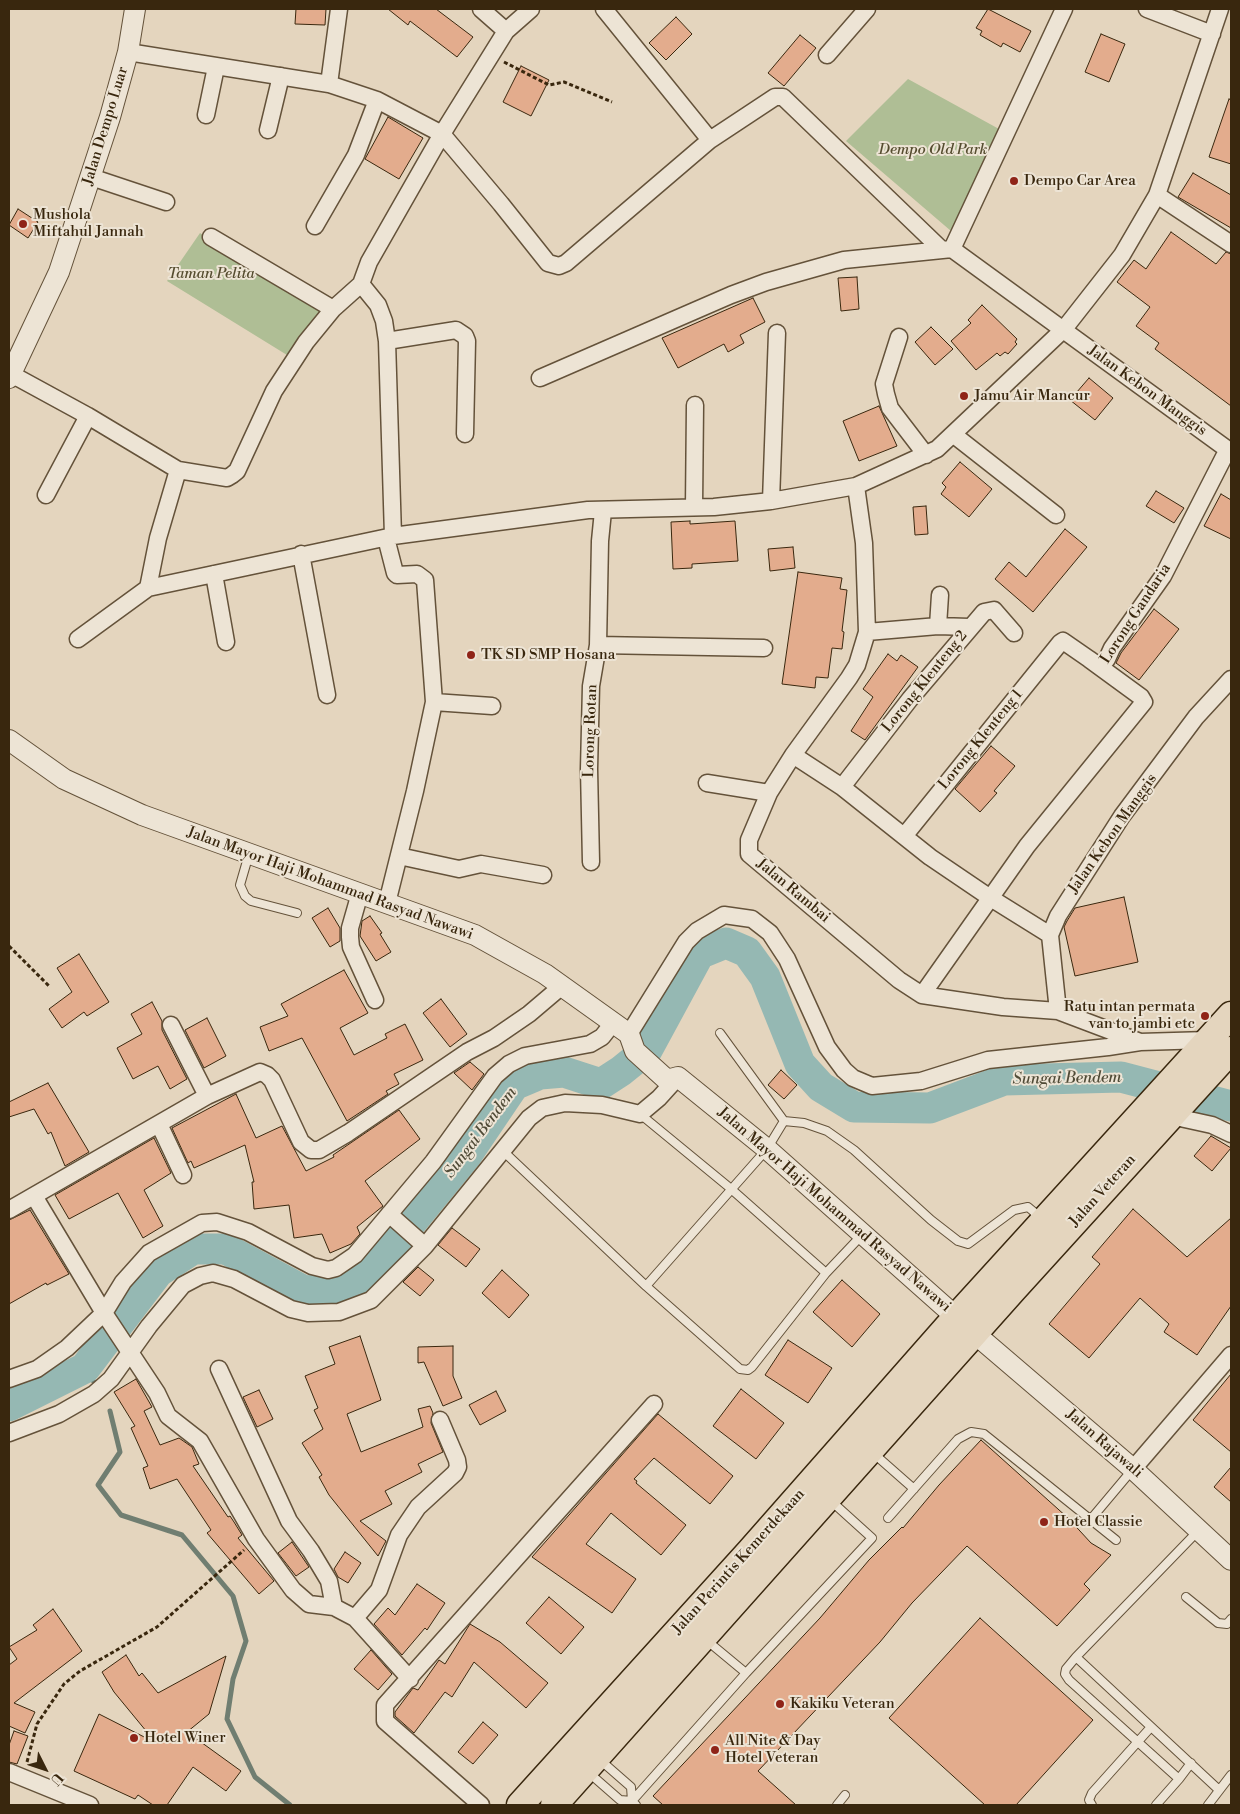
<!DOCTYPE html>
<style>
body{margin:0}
#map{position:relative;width:1240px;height:1814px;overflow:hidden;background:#e4d5be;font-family:"Libre Bodoni",serif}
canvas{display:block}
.frame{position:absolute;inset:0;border:10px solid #39270e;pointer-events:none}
.north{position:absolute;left:20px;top:1744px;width:50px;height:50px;-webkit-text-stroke:4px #ede4d5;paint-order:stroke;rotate:131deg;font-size:14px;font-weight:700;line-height:20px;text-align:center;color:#39270e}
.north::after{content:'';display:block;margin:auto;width:18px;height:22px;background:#39270e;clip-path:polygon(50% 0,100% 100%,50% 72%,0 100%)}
</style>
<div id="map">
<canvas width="1240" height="1814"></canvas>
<div class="frame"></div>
<div class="north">U</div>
</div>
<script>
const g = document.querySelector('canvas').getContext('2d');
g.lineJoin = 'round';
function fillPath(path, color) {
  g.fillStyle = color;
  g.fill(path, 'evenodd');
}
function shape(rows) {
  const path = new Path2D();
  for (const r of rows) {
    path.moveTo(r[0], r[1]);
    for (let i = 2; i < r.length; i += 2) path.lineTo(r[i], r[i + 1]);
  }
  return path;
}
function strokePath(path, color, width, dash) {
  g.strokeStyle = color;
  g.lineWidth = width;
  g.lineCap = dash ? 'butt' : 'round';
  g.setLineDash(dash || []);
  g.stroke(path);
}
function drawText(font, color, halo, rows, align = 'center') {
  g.font = font + ' "Libre Bodoni",serif';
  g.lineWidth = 4;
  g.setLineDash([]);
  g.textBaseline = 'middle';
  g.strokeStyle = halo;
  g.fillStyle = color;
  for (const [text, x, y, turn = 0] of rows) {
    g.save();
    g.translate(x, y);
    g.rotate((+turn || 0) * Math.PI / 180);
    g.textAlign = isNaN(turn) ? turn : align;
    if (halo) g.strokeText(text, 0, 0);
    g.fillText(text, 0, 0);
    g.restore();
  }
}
fillPath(shape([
 [908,79,999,129,951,231,846,141],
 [200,233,324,312,287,355,167,281]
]), '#afbe95');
strokePath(shape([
 [85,1368,94,1382],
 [110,1411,120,1452,98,1485,121,1515,182,1535,233,1596,246,1641,233,1679,227,1719,255,1777,290,1805]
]), '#707e71', 5);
strokePath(shape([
 [9,1406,85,1368,158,1272,193,1249,226,1249,304,1291,338,1289,370,1273,466,1156,514,1085,540,1074,564,1072,601,1084,621,1071,647,1050,699,954,726,943,747,952,765,977,800,1064,821,1087,854,1107,930,1108,1004,1080,1121,1077,1231,1106]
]), '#95b8b3', 31);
const building = shape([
 [296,9,326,9,325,25,295,24,296,9],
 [388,9,436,9,473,37,457,57,410,21,408,25,388,9],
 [988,9,1031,31,1020,52,1003,43,1001,47,980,35,982,31,976,28,988,9],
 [676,17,692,34,666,60,649,43,676,17],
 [1101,34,1125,44,1109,82,1085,72,1101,34],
 [800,35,816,48,784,86,768,73,800,35],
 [521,66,549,80,531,116,503,102,521,66],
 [1229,99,1231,100,1231,164,1209,157,1229,99],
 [388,117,423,138,399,179,365,159,388,117],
 [1193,173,1231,195,1231,228,1178,197,1193,173],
 [18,209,38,222,28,238,9,225,18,209],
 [1171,232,1216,264,1226,252,1231,254,1231,406,1155,349,1159,343,1136,326,1150,307,1117,282,1134,260,1146,269,1171,232],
 [857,277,859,309,841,311,838,278,857,277],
 [753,298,765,322,740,335,744,343,728,352,724,344,678,368,662,338,753,298],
 [982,305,1017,339,1015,342,1017,344,1008,354,1005,352,1000,356,997,353,976,370,951,341,971,323,968,320,982,305],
 [931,327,953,349,935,365,915,342,931,327],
 [1089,378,1113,398,1095,420,1070,400,1089,378],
 [879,406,897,446,859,461,843,421,879,406],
 [960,462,992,489,969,517,941,494,946,487,942,483,960,462],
 [1156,491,1184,508,1174,523,1146,506,1156,491],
 [1221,494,1231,500,1231,539,1204,526,1221,494],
 [926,506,928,534,915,535,913,507,926,506],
 [690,521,690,524,735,521,738,561,692,564,692,568,673,569,671,522,690,521],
 [1065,529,1087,547,1033,612,995,579,1009,562,1026,577,1065,529],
 [793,547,795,568,770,571,768,549,793,547],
 [798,572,842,578,840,589,847,590,842,631,844,632,842,649,832,648,828,678,816,677,815,688,782,684,798,572],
 [1154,609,1179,629,1139,680,1116,663,1121,653,1154,609],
 [888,654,897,661,901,655,918,667,865,740,851,731,873,697,863,689,888,654],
 [991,746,1015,766,994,791,997,793,980,812,955,789,991,746],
 [1124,897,1138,962,1075,976,1064,927,1067,921,1075,908,1124,897],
 [328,908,340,928,340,941,330,947,312,918,328,908],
 [370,916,382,933,380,934,391,952,376,961,360,936,362,921,370,916],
 [79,954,109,1002,87,1016,84,1012,62,1028,49,1009,72,992,57,968,79,954],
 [344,970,368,1013,340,1028,354,1055,387,1038,385,1034,405,1024,423,1060,394,1074,399,1084,386,1091,388,1094,347,1121,302,1038,269,1051,260,1027,288,1016,281,1004,344,970],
 [441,999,467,1034,450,1047,423,1013,441,999],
 [152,1002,162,1021,162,1030,187,1079,170,1089,158,1066,133,1079,117,1048,142,1034,131,1014,152,1002],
 [207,1018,226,1056,204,1068,185,1030,207,1018],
 [470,1062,484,1074,472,1090,454,1073,470,1062],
 [781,1070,797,1085,784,1099,768,1085,781,1070],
 [48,1083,89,1152,65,1166,51,1132,48,1134,34,1109,9,1117,9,1102,48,1083],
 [236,1094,256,1138,282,1126,306,1171,334,1157,333,1155,399,1110,420,1139,365,1181,383,1206,357,1227,360,1234,351,1244,330,1253,322,1234,294,1238,289,1205,254,1209,252,1182,254,1182,245,1145,194,1168,191,1161,188,1163,172,1128,236,1094],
 [1211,1136,1231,1148,1212,1171,1194,1156,1211,1136],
 [154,1138,171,1173,144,1190,163,1226,143,1238,118,1193,69,1219,55,1195,154,1138],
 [1133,1209,1187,1257,1231,1218,1231,1306,1197,1355,1164,1332,1169,1324,1140,1298,1089,1358,1049,1324,1100,1264,1092,1257,1133,1209],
 [30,1210,69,1274,47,1285,46,1283,9,1304,9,1220,30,1210],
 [452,1228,480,1249,466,1267,438,1245,452,1228],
 [418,1267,434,1280,420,1296,403,1282,418,1267],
 [502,1270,529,1295,509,1318,482,1293,502,1270],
 [842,1280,880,1314,852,1347,813,1312,842,1280],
 [360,1336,381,1400,347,1414,361,1452,423,1427,418,1409,430,1406,433,1413,431,1423,443,1452,418,1464,422,1472,385,1491,392,1504,360,1521,386,1541,378,1556,329,1495,319,1477,322,1475,302,1443,323,1429,314,1410,318,1408,305,1376,335,1364,329,1347,360,1336],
 [788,1340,832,1368,808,1403,765,1375,788,1340],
 [453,1346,453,1376,462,1398,443,1406,424,1362,418,1363,418,1347,453,1346],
 [1231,1374,1231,1452,1193,1420,1231,1374],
 [136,1379,152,1407,144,1411,160,1445,179,1438,192,1447,199,1464,193,1466,228,1517,230,1516,234,1522,242,1535,238,1538,274,1581,259,1594,207,1533,211,1530,177,1479,150,1489,143,1468,148,1466,131,1428,135,1426,114,1392,136,1379],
 [741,1389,784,1423,756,1459,713,1426,741,1389],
 [259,1390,273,1419,257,1427,243,1397,259,1390],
 [496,1391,506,1411,480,1425,469,1405,496,1391],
 [658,1414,733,1476,710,1504,654,1458,634,1479,637,1481,636,1483,686,1525,661,1555,611,1513,586,1544,636,1579,612,1613,532,1557,658,1414],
 [981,1440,1068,1518,1091,1543,1111,1555,1084,1584,1090,1590,1057,1626,967,1546,912,1603,880,1642,758,1771,796,1805,663,1805,653,1796,820,1618,869,1560,902,1527,903,1528,939,1485,981,1440],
 [1231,1467,1231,1502,1214,1487,1231,1467],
 [292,1542,309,1567,296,1576,278,1553,292,1542],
 [345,1552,361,1563,348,1583,338,1577,334,1569,345,1552],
 [417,1584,445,1603,427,1630,425,1628,402,1655,374,1624,388,1608,395,1615,417,1584],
 [549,1597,584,1627,561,1654,526,1623,549,1597],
 [53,1609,82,1651,14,1703,35,1712,25,1733,9,1726,9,1665,17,1659,9,1647,37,1630,33,1625,53,1609],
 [980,1618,1093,1720,1016,1805,985,1805,889,1718,980,1618],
 [470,1624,500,1642,548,1683,526,1708,474,1662,452,1697,445,1692,414,1733,395,1716,395,1712,413,1688,418,1690,439,1660,445,1664,470,1624],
 [371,1650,392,1674,378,1690,354,1669,371,1650],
 [126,1655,139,1676,142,1673,158,1693,226,1656,209,1714,187,1732,241,1771,226,1791,193,1767,167,1805,153,1805,138,1795,135,1799,74,1771,99,1714,156,1743,114,1692,102,1672,126,1655],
 [483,1722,498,1735,473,1764,458,1752,483,1722],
 [14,1731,28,1736,17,1764,9,1762,9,1745,14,1731]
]);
fillPath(building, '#e3ac8d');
strokePath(building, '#39270e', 1);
const service = shape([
 [249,854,240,885,245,896,251,901,297,913],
 [720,1033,784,1121],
 [640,1114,730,1188,826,1273],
 [503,1151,646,1286,767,1149,784,1121,804,1123,827,1131,854,1150,931,1220,958,1241,968,1244,1014,1210,1028,1207,1034,1212,1038,1221],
 [646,1286,740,1369,748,1370,752,1367,826,1273,861,1236],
 [872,1452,914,1489],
 [888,1518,958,1439,971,1432,984,1434,1116,1540],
 [1091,1519,1133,1469],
 [1198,1531,1076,1657,1219,1790],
 [1186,1597,1218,1623,1227,1624,1231,1619],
 [705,1639,746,1673],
 [1076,1657,1066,1669,1065,1674,1069,1680,1179,1779,1156,1805],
 [588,1772,620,1800,632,1801,631,1787,599,1759],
 [1179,1779,1191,1763],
 [636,1805,632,1801,746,1673,872,1538,830,1500],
 [837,1805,845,1795],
 [1092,1805,1089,1800,1092,1793,1151,1727],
 [1208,1805,1231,1775]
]);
const minor = shape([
 [481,9,506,31],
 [604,9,710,140,775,97,783,97,942,250],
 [1147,9,1212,34],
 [128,52,329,84,377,100,442,134,501,204,548,263,559,266,566,263,710,140],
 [827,55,867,9],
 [329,84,339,9],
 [206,115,216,67],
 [268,130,281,76],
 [91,177,166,202],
 [1157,195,1231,244],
 [315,226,356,155,377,100],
 [211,237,333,309],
 [952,249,1231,452],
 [361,284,378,305,384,321,387,341,393,536],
 [899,337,884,384,886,394,890,408,926,455],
 [387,341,456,330,465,336,467,341,465,434],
 [11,374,88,416,178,470,227,478,232,475,237,471,274,391,306,342,333,309,361,284,369,262,442,134,506,31,531,9],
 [540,378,731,295,766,282,844,260,952,249,1064,9],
 [954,435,1056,515],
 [856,486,864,543,867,632,857,665,849,678,793,755,769,793,749,840,749,854,899,980,922,995,1003,1007,1058,1011,1140,1042,1208,1040],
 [46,495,88,416],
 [771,501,777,333],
 [694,507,695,405],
 [386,538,395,573,397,575,417,574,425,580,434,702,415,791,387,903],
 [301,554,327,695],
 [214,574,226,642],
 [148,588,393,536,588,510,714,507,771,501,856,486,937,449,1064,329,1122,255,1157,195,1220,9],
 [938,626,940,595],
 [867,632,938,626,969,627],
 [78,639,148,588,158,538,178,470],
 [598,645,764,648],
 [1100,666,1107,659,1112,648,1163,576,1228,449],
 [434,702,492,706],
 [793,755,842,787,930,857,989,897,1050,935],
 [707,783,769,793],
 [842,787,910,699,984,612,994,610,1014,633],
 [905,835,1060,643,1063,641,1089,659,1141,697,1144,702,1027,846,922,995],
 [399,856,459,869,481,864,543,875],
 [591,862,589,769,591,686,598,645,600,541,603,511],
 [360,893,350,928,350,937,351,947,375,1000],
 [1058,1011,1050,935,1058,916,1122,816,1196,717,1231,679],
 [171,1025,207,1096],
 [629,1034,686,942,697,931,724,915,752,919,770,933,787,959,827,1047,844,1070,853,1078,872,1086,921,1081,988,1060,1108,1047,1140,1042],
 [1171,1116,1212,1125,1231,1134],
 [159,1124,183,1175],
 [34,1196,104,1313,157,1393,168,1416,200,1441,256,1539,293,1590,309,1604,334,1607,355,1618,410,1679],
 [9,1210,207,1096,260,1072,267,1075,272,1080,301,1142,311,1150,319,1150,348,1133,467,1052,494,1038,529,1014,562,986],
 [389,1214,425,1246],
 [219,1369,289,1521,311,1551,329,1581,334,1607],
 [9,1379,37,1369,67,1348,104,1313,123,1282,149,1253,202,1223,217,1222,248,1232,312,1266,328,1270,336,1268,355,1255,433,1162,495,1076,509,1064,525,1056,590,1044,602,1037,613,1023],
 [9,1433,59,1414,94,1394,111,1379,149,1326,183,1285,200,1276,213,1273,234,1279,291,1309,308,1313,339,1312,371,1300,425,1246,529,1118,542,1108,565,1103,602,1105,640,1114,659,1098,678,1077],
 [1133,1469,1231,1355],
 [355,1618,379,1590,399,1535,418,1507,455,1473,458,1467,457,1460,440,1420],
 [9,1772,90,1805],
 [481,1805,385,1721,385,1705,654,1404]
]);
const tertiary = shape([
 [9,378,59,272,110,117,128,52,135,9],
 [9,740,64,779,142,815,475,935,545,974,629,1034,635,1051,667,1080,678,1077,767,1149,974,1333,1133,1469,1231,1560]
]);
const trunk = shape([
 [520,1805,750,1551,956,1317,1231,1015],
 [554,1805,1013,1290,1231,1050]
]);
strokePath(service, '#64523a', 10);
strokePath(minor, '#64523a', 19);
strokePath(tertiary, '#64523a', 22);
strokePath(trunk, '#39270e', 29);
strokePath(shape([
 [504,62,549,85,564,82,612,102],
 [9,946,49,986],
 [27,1762,37,1724,64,1684,80,1671,157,1627,244,1550]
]), '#39270e', 3, [4, 2.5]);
strokePath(service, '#ede4d5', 8);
strokePath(minor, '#ede4d5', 16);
strokePath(tertiary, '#ede4d5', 20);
strokePath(trunk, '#e4d5be', 26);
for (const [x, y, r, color] of [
 [1014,181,5,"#8f2418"],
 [23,224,5,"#8f2418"],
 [964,396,5,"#8f2418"],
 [471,655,5,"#8f2418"],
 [1205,1016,5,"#8f2418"],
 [1044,1522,5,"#8f2418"],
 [780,1704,5,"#8f2418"],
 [134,1738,5,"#8f2418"],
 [715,1750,5,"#8f2418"]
]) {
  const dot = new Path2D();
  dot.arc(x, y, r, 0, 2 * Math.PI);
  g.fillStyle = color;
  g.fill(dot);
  strokePath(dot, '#ede4d5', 2);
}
drawText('15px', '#39270e', '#ede4d5', [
 ["Jalan Dempo Luar",106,126,-73],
 ["Jalan Kebon Manggis",1147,391,36],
 ["Lorong Gandaria",1136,614,-57],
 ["Lorong Klenteng 2",925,682,-51],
 ["Lorong Rotan",591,731,-88],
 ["Lorong Klenteng 1",981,740,-51],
 ["Jalan Kebon Manggis",1113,834,-55],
 ["Jalan Mayor Haji Mohammad Rasyad Nawawi",330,884,20],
 ["Jalan Rambai",793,891,40],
 ["Jalan Veteran",1103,1191,-48],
 ["Jalan Mayor Haji Mohammad Rasyad Nawawi",834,1210,41],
 ["Jalan Rajawali",1104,1444,41],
 ["Jalan Perintis Kemerdekaan",739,1562,-48]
]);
drawText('italic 15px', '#564d30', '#ede4d5', [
 ["Dempo Old Park",933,150],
 ["Taman Pelita",211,274]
]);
drawText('15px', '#39270e', '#ede4d5', [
 ["Dempo Car Area",1024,181],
 ["Mushola",33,215],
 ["Miftahul Jannah",33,232],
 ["Jamu Air Mancur",974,396],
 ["TK SD SMP Hosana",481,655],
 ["Ratu intan permata",1195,1007,"right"],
 ["van to jambi etc",1195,1024,"right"],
 ["Hotel Classie",1054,1522],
 ["Kakiku Veteran",790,1704],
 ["Hotel Winer",144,1738],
 ["All Nite & Day",725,1741],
 ["Hotel Veteran",725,1758]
], 'left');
drawText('italic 16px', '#504b37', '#ede4d5', [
 ["Sungai Bendem",1067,1079,-1],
 ["Sungai Bendem",481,1133,-53]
]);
</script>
